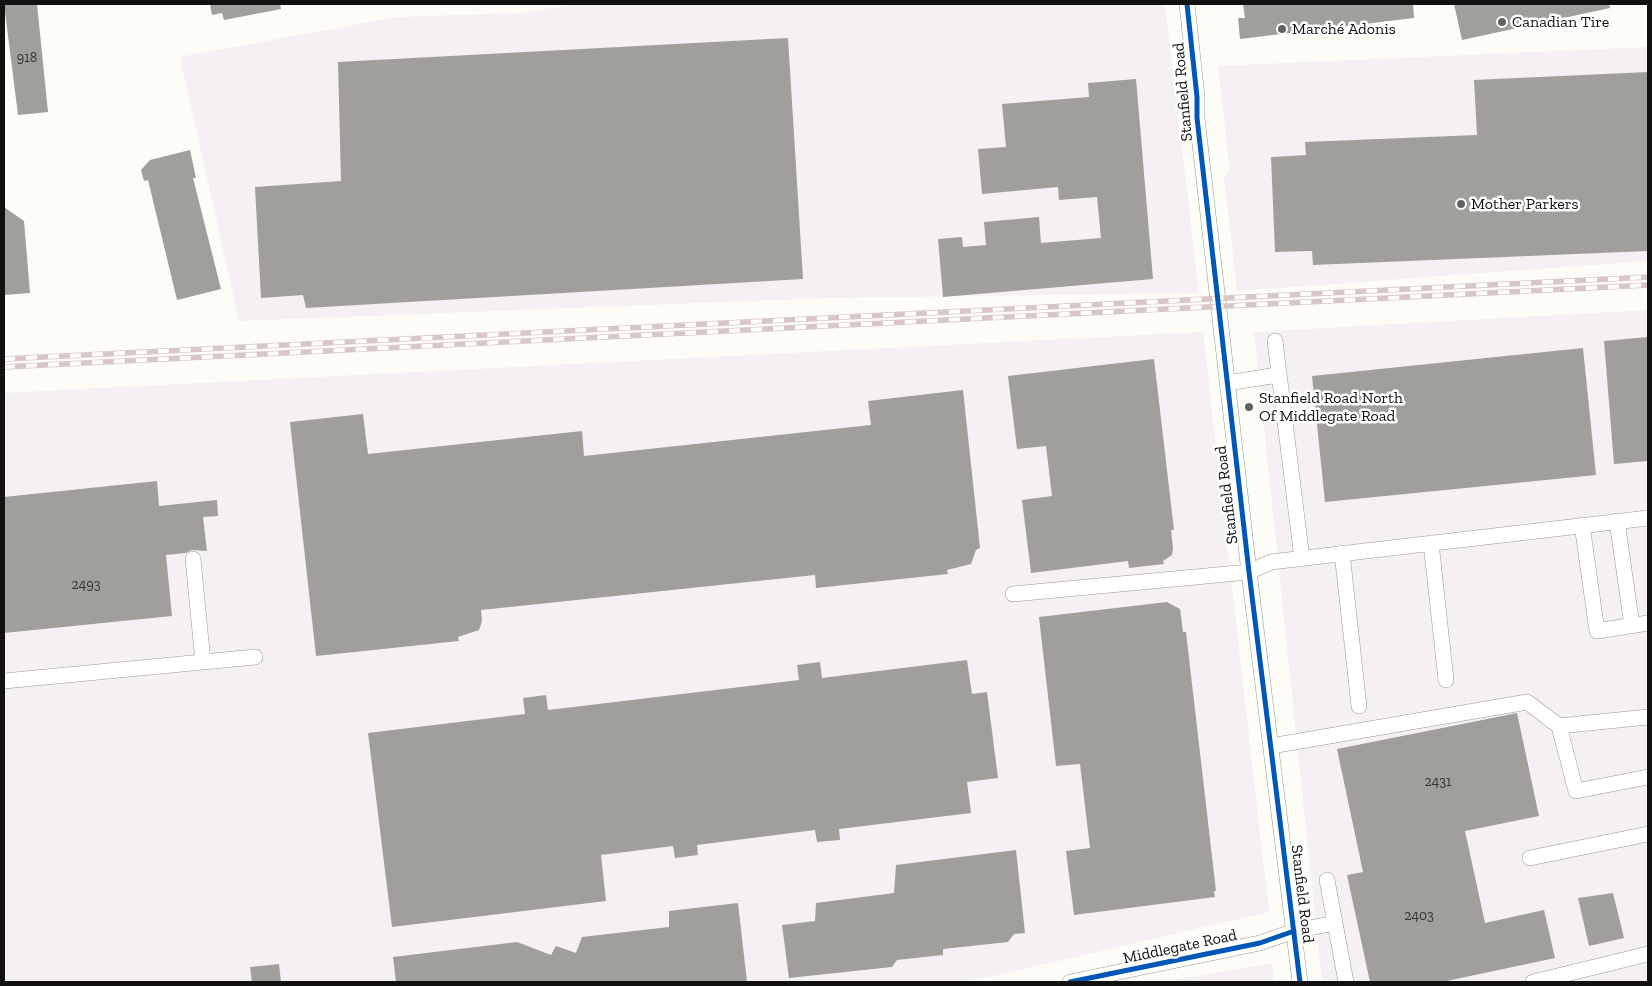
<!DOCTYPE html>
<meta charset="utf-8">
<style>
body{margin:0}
#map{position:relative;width:1652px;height:986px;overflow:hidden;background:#fdfcf7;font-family:"Zilla Slab",serif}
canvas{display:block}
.frame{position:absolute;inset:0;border:5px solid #111;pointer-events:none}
</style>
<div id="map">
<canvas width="1652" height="986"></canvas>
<div class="frame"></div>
</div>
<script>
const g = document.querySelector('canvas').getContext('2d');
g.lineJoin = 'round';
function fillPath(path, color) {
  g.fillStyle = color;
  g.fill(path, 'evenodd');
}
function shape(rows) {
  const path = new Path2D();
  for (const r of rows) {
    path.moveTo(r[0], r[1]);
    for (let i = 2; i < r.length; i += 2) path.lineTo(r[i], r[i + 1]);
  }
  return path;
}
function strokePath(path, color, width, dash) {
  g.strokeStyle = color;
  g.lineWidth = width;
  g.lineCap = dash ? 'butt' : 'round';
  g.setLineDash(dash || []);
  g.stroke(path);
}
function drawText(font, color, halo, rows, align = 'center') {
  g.font = font + ' "Zilla Slab",serif';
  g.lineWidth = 5;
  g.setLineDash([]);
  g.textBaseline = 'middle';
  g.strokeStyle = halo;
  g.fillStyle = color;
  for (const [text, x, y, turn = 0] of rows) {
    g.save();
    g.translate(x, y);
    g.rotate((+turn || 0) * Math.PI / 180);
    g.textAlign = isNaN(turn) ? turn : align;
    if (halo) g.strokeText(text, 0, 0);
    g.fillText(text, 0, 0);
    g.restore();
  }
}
fillPath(shape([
 [576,4,1165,4,1199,293,826,298,239,321,180,57,397,17,522,13],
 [1648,47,1648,261,1237,291,1224,177,1230,170,1218,66],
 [1648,310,1648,982,1322,982,1254,332],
 [1203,332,1269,912,967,982,4,982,4,393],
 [1272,963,1274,982,1173,982,1173,980]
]), '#f5f0f3');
fillPath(shape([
 [4,4,37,4,48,112,18,115],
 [210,4,280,4,281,9,224,20,222,13,212,15],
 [1243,4,1413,4,1414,18,1240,39,1238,18,1245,18],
 [1454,4,1609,4,1610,8,1462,40],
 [788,38,803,279,306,308,303,295,261,298,255,187,341,181,338,62],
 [1648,72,1648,251,1313,265,1312,251,1275,252,1271,157,1306,155,1305,142,1477,135,1474,80],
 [1136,79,1153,279,943,297,938,239,962,237,963,247,986,245,984,222,1039,217,1041,243,1101,238,1097,197,1059,200,1058,187,982,194,978,149,1006,147,1002,104,1089,97,1088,83],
 [190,150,196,178,193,178,221,289,177,300,148,180,144,181,141,170,150,160],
 [4,207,24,221,30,293,4,295],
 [1648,337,1648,461,1614,464,1604,341],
 [1583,348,1596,475,1325,502,1312,376],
 [1154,359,1174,530,1171,530,1173,548,1172,555,1163,561,1164,564,1129,568,1128,561,1031,573,1022,500,1052,496,1046,446,1017,449,1008,376],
 [963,390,980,548,976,550,971,564,947,570,948,574,816,588,815,575,481,610,482,621,479,630,458,637,459,641,316,656,290,422,363,414,368,454,582,431,584,456,871,425,868,401],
 [157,481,159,506,217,500,218,516,203,517,207,551,192,550,186,553,166,555,172,616,4,633,4,497],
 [1167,602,1180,609,1183,632,1186,632,1216,891,1214,891,1215,897,1074,915,1066,851,1090,848,1080,764,1056,766,1039,617],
 [967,660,972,694,987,692,998,778,967,782,971,813,839,829,840,840,817,842,815,830,697,845,698,855,675,858,673,846,601,855,606,901,392,927,368,733,525,714,523,698,546,695,548,710,799,680,797,665,820,662,822,678],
 [1517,713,1539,816,1465,831,1485,923,1544,910,1555,958,1442,982,1370,982,1347,875,1363,872,1337,749],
 [1016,850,1025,933,1014,934,1008,942,943,949,943,955,897,960,892,967,789,978,782,925,815,921,816,903,894,893,896,865],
 [1613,893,1624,938,1589,946,1578,898],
 [738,903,747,982,396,982,393,957,517,942,551,955,556,946,576,953,582,937,669,927,669,911],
 [279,964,281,982,252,982,250,967]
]), '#a19f9c');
const minor = shape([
 [1187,4,1197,97,1197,118,1249,572,1300,982],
 [1275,341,1302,559],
 [1227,383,1278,375],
 [1617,521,1632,626],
 [1582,525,1597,631,1648,623],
 [1431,543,1446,680],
 [1342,553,1359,706],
 [193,559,203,662],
 [1013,594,1249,572,1271,562,1648,518],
 [4,681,255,657],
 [1559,726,1576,791,1648,777],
 [1271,746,1527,702,1559,726,1648,717],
 [1530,858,1648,834],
 [1327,880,1346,982],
 [1070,982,1260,943,1294,931,1335,923],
 [1533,982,1648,954]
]);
strokePath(minor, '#979795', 16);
strokePath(minor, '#fffffe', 15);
const rail = shape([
 [4,359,1648,277],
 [4,367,1648,285]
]);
strokePath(rail, '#d9c6c7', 5.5);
strokePath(rail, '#fff', 4, [11]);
strokePath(shape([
 [1187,4,1197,97,1197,118,1249,572,1300,982],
 [1070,982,1260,943,1294,931]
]), '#0057b8', 5);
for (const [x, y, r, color] of [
 [1502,22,5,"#646362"],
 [1282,29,5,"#646362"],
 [1461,204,5,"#646362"],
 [1249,407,5,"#646362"]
]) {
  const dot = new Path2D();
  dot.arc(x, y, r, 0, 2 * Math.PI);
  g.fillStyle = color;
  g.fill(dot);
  strokePath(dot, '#fff', 2);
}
drawText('14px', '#353434', null, [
 ["918",27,58],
 ["2493",86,585],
 ["2431",1438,782],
 ["2403",1419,916]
]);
drawText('16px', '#111', '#fff', [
 ["Canadian Tire",1512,22],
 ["Marché Adonis",1292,29],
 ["Mother Parkers",1471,204],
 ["Stanfield Road North",1259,398],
 ["Of Middlegate Road",1259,416]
], 'left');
drawText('16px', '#111', '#fff', [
 ["Stanfield Road",1183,92,-95],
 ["Stanfield Road",1227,495,-97],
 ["Stanfield Road",1302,894,83],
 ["Middlegate Road",1180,947,-12]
]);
</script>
